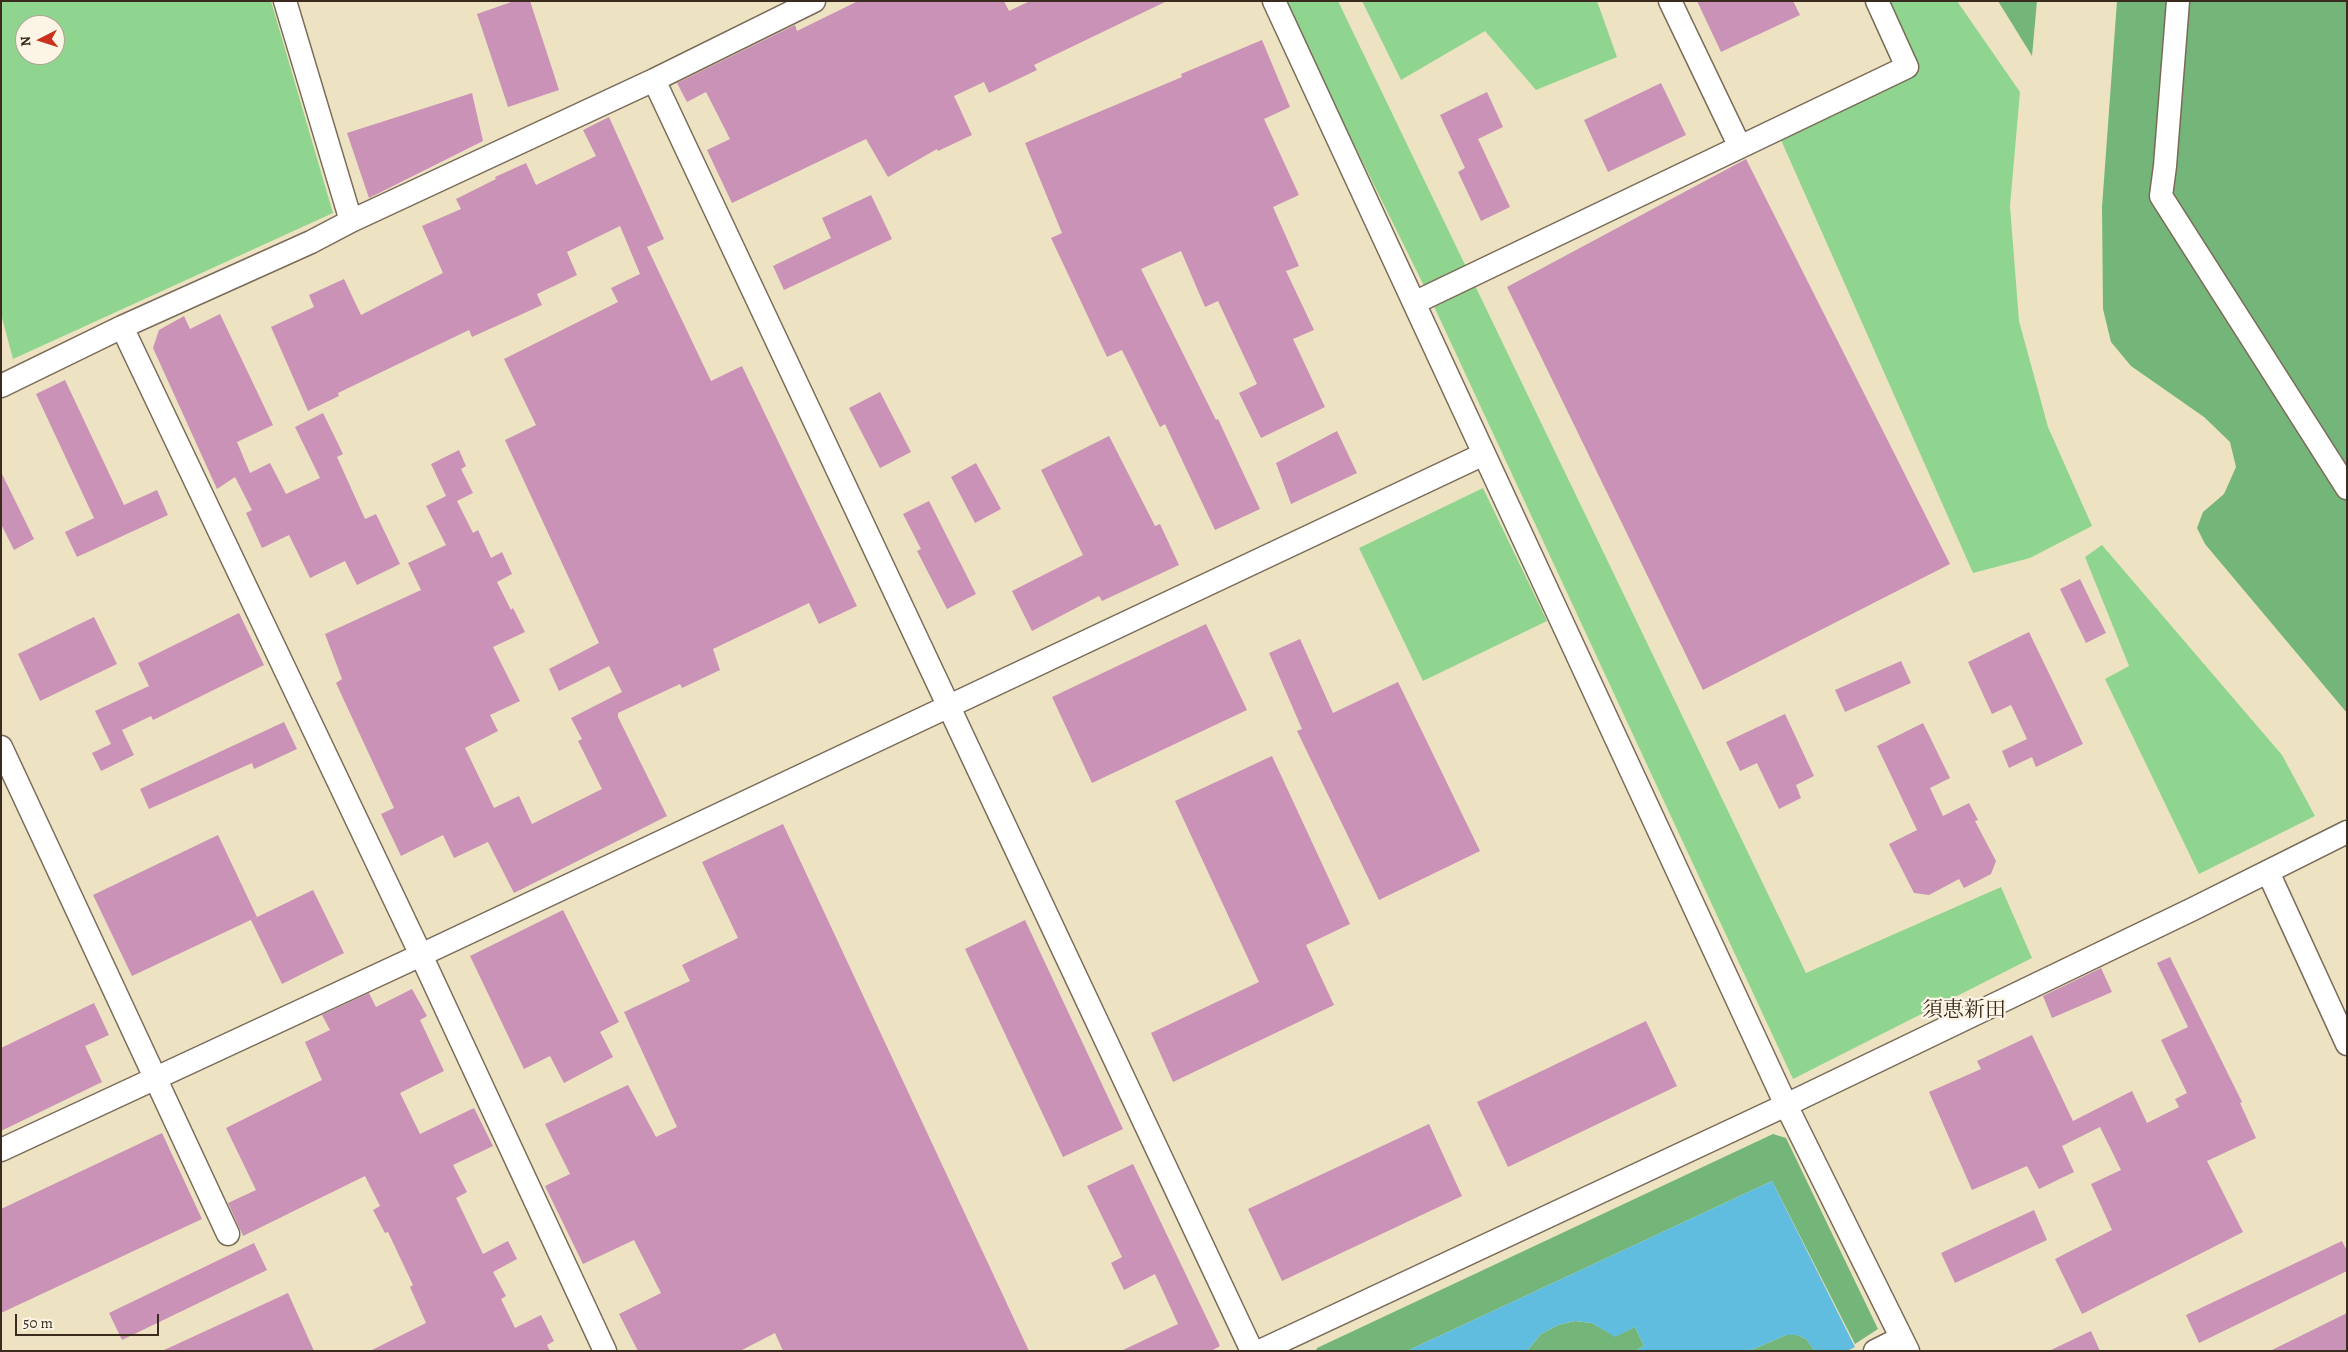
<!DOCTYPE html>
<meta charset="utf-8">
<style>
body{margin:0}
#map{position:relative;width:2348px;height:1352px;overflow:hidden;background:#ede3c3;font-family:Alegreya,serif}
canvas{display:block}
.frame{position:absolute;inset:0;border:2px solid #3b2a1e;pointer-events:none}
.north{position:absolute;left:15px;top:15px;width:50px;height:50px;box-sizing:border-box;background:#fcf5e5;border:1px solid #afa495;border-radius:50%;rotate:265deg;font-size:14px;font-weight:700;line-height:20px;text-align:center;color:#3b2a1e}
.north::after{content:'';display:block;margin:auto;width:18px;height:22px;background:#c8321e;clip-path:polygon(50% 0,100% 100%,50% 72%,0 100%)}
.scale{position:absolute;left:15px;top:1314px;width:144px;height:22px;box-sizing:border-box;border:2px solid #3b2a1e;border-top:0;padding-left:6px;font-size:15px;line-height:18px;white-space:nowrap;color:#3b2a1e;-webkit-text-stroke:4px #fcf5e5;paint-order:stroke}
</style>
<div id="map">
<canvas width="2348" height="1352"></canvas>
<div class="frame"></div>
<div class="north">N</div>
<div class="scale">50 m</div>
</div>
<script>
const g = document.querySelector('canvas').getContext('2d');
g.lineJoin = 'round';
function fillPath(path, color) {
  g.fillStyle = color;
  g.fill(path, 'evenodd');
}
function shape(rows) {
  const path = new Path2D();
  for (const r of rows) {
    path.moveTo(r[0], r[1]);
    for (let i = 2; i < r.length; i += 2) path.lineTo(r[i], r[i + 1]);
  }
  return path;
}
function strokePath(path, color, width, dash) {
  g.strokeStyle = color;
  g.lineWidth = width;
  g.lineCap = dash ? 'butt' : 'round';
  g.setLineDash(dash || []);
  g.stroke(path);
}
function drawText(font, color, halo, rows, align = 'center') {
  g.font = font + ' Alegreya,"Noto Serif JP",serif';
  g.lineWidth = 4.5;
  g.setLineDash([]);
  g.textBaseline = 'middle';
  g.strokeStyle = halo;
  g.fillStyle = color;
  for (const [text, x, y, turn = 0] of rows) {
    g.save();
    g.translate(x, y);
    g.rotate((+turn || 0) * Math.PI / 180);
    g.textAlign = isNaN(turn) ? turn : align;
    if (halo) g.strokeText(text, 0, 0);
    g.fillText(text, 0, 0);
    g.restore();
  }
}
fillPath(shape([
 [1,1,271,1,333,213,13,359,1,314],
 [25,25,55,25,55,55,25,55],
 [1283,1,1338,1,1806,973,2001,887,2032,958,1793,1079,1432,302],
 [1362,1,1597,1,1617,57,1536,90,1485,31,1401,80],
 [1887,1,1957,1,2020,92,2010,206,2019,321,2048,427,2092,526,2030,558,1973,573,1781,140,1918,71],
 [1483,488,1547,621,1423,681,1359,548],
 [2102,545,2282,755,2315,816,2199,874,2105,679,2129,666,2085,557]
]), '#90d58f');
fillPath(shape([
 [1998,1,2037,1,2032,56],
 [2117,1,2347,1,2347,713,2205,544,2197,528,2203,512,2224,494,2236,467,2230,442,2204,417,2131,366,2111,342,2103,309,2102,207],
 [1773,1134,1786,1138,1878,1329,1855,1344,1772,1181,1407,1351,1316,1351,1317,1348],
 [1575,1321,1592,1323,1615,1336,1635,1327,1644,1346,1635,1351,1527,1351,1541,1334,1558,1325],
 [1786,1335,1797,1335,1806,1339,1815,1351,1749,1351]
]), '#74b67a');
fillPath(shape([
 [1772,1181,1855,1347,1847,1351,1815,1351,1806,1339,1797,1335,1786,1335,1749,1351,1635,1351,1644,1346,1635,1327,1615,1337,1592,1323,1575,1321,1558,1325,1541,1334,1527,1351,1407,1351]
]), '#61bddf');
fillPath(shape([
 [514,1,530,1,559,90,508,107,477,14],
 [858,1,1004,1,1009,11,1030,1,1167,1,1034,65,1037,70,989,93,984,82,954,96,972,135,938,151,937,149,888,177,866,139,732,203,707,150,730,139,706,92,687,102,677,83,795,25,797,31],
 [1697,1,1793,1,1800,15,1721,52],
 [1262,40,1290,107,1264,119,1299,195,1273,207,1299,266,1286,271,1314,330,1293,339,1325,407,1261,438,1239,393,1257,384,1218,301,1205,307,1181,251,1141,269,1216,420,1218,419,1260,509,1215,530,1165,424,1160,427,1122,350,1107,357,1051,238,1062,233,1025,143,1182,77,1181,74],
 [1661,83,1686,135,1608,172,1584,120],
 [1487,92,1503,127,1478,139,1510,207,1481,221,1458,172,1465,168,1440,115],
 [472,93,483,141,369,198,347,133],
 [609,117,664,239,647,247,711,381,742,366,857,606,819,624,809,603,713,649,720,670,682,688,680,684,618,713,618,717,667,816,514,893,488,842,454,858,443,835,401,856,381,814,394,808,336,683,342,679,325,634,421,590,408,563,446,545,426,506,446,496,431,464,459,450,466,466,461,469,473,493,457,501,473,533,478,530,491,558,502,552,512,574,497,582,511,610,513,608,525,632,493,647,520,701,490,715,498,731,465,748,494,808,519,796,532,824,602,789,578,741,582,739,571,718,622,692,609,666,559,691,549,669,599,643,505,440,536,425,504,359,618,302,611,288,640,274,620,226,567,252,577,275,537,294,542,305,472,337,469,330,338,393,339,396,308,411,271,327,314,307,309,295,344,279,361,315,443,273,422,226,461,209,456,199,496,179,495,177,526,163,536,185,596,156,583,130],
 [1746,159,1950,564,1703,690,1507,287],
 [871,195,892,239,784,290,773,266,831,238,822,218],
 [220,314,273,425,237,442,250,473,270,463,286,494,320,478,295,427,323,413,343,454,337,457,365,519,376,514,400,564,357,585,345,561,310,578,289,535,262,548,246,513,252,510,235,477,217,489,153,348,159,330,184,316,190,329],
 [65,380,124,505,157,490,168,515,77,557,65,532,94,518,36,394],
 [880,392,911,452,880,468,849,408],
 [1337,431,1357,473,1291,504,1276,463],
 [1109,436,1155,526,1160,524,1179,565,1102,601,1099,596,1032,631,1012,591,1083,555,1041,470],
 [976,463,1001,509,975,523,951,477],
 [1,472,34,539,14,550,1,524],
 [929,501,976,594,947,609,917,551,921,549,903,514],
 [2080,579,2106,633,2086,643,2060,589],
 [239,613,264,665,153,720,151,716,122,730,134,755,101,771,92,753,111,744,95,711,149,686,138,663],
 [94,617,117,664,40,701,18,654],
 [1206,624,1247,710,1092,783,1052,697],
 [2029,632,2083,744,2036,767,2032,757,2009,768,2002,751,2027,739,2011,705,1992,714,1968,662],
 [1300,639,1333,713,1398,682,1480,851,1379,900,1297,731,1302,729,1269,653],
 [1901,661,1911,683,1845,712,1835,690],
 [1785,714,1814,776,1796,785,1801,798,1779,809,1757,763,1740,771,1726,742],
 [284,722,297,749,254,769,252,763,149,809,140,789],
 [1923,723,1950,778,1930,788,1943,816,1969,803,1978,820,1975,821,1996,861,1991,874,1964,888,1959,879,1929,895,1914,893,1889,844,1917,830,1877,746],
 [1272,756,1350,924,1306,945,1334,1005,1173,1082,1151,1033,1259,982,1175,801],
 [783,824,1029,1351,783,1351,775,1333,740,1351,638,1351,619,1314,661,1293,634,1240,583,1264,545,1186,570,1174,545,1124,628,1085,656,1137,677,1127,624,1012,690,981,682,965,738,938,702,862],
 [218,835,257,917,132,976,93,895],
 [313,890,344,953,282,984,251,920],
 [563,910,619,1022,600,1032,613,1057,564,1083,550,1056,524,1069,470,956],
 [1025,920,1123,1129,1063,1157,965,949],
 [2170,957,2242,1102,2240,1103,2256,1138,2207,1161,2243,1232,2082,1314,2055,1259,2112,1230,2091,1184,2121,1170,2100,1127,2062,1146,2074,1172,2039,1189,2027,1166,1972,1190,1929,1092,1981,1069,1977,1061,2032,1035,2073,1121,2132,1091,2147,1123,2179,1107,2175,1099,2187,1093,2161,1040,2188,1027,2157,963],
 [2101,968,2112,992,2052,1018,2043,996],
 [412,989,427,1016,420,1020,444,1071,400,1093,420,1134,474,1108,493,1146,453,1165,467,1192,456,1198,483,1254,508,1241,517,1259,493,1272,506,1296,501,1299,515,1328,541,1315,554,1341,547,1345,550,1351,370,1351,426,1323,410,1287,413,1285,388,1232,385,1233,373,1210,380,1206,365,1176,243,1236,228,1203,256,1190,226,1128,322,1080,305,1042,330,1030,322,1015,369,993,376,1007],
 [94,1003,109,1035,85,1046,102,1082,1,1131,1,1048],
 [1646,1021,1677,1086,1508,1167,1477,1102],
 [1429,1124,1462,1196,1282,1281,1248,1209],
 [162,1133,202,1219,1,1313,1,1209],
 [1133,1164,1220,1346,1211,1351,1121,1351,1178,1324,1155,1274,1124,1290,1111,1263,1122,1257,1087,1186],
 [2034,1210,2047,1240,1955,1283,1941,1253],
 [2342,1241,2347,1251,2347,1271,2199,1343,2186,1315],
 [254,1243,267,1270,122,1340,109,1313],
 [288,1293,314,1351,162,1351],
 [2347,1313,2347,1351,2270,1351],
 [2091,1331,2100,1351,2049,1351]
]), '#c992b6');
const minor = shape([
 [285,1,351,221],
 [1274,1,1786,1105,1908,1351],
 [1670,1,1740,147],
 [2178,1,2165,166,2161,196,2347,488],
 [654,80,1252,1351],
 [1414,303,1907,67,1877,1],
 [122,327,421,955,605,1351],
 [1,386,122,327,311,242,351,221,654,80,814,1],
 [1,747,228,1234],
 [2268,872,2347,1044],
 [1,1150,421,955,1484,454],
 [1260,1351,1786,1105,2193,909,2347,832],
 [1875,1351,1901,1338]
]);
strokePath(minor, '#796b58', 25);
strokePath(minor, '#fff', 22);
drawText('21px', '#3b2a1e', '#fcf5e5', [
 ["須恵新田",1964,1011]
]);
</script>
